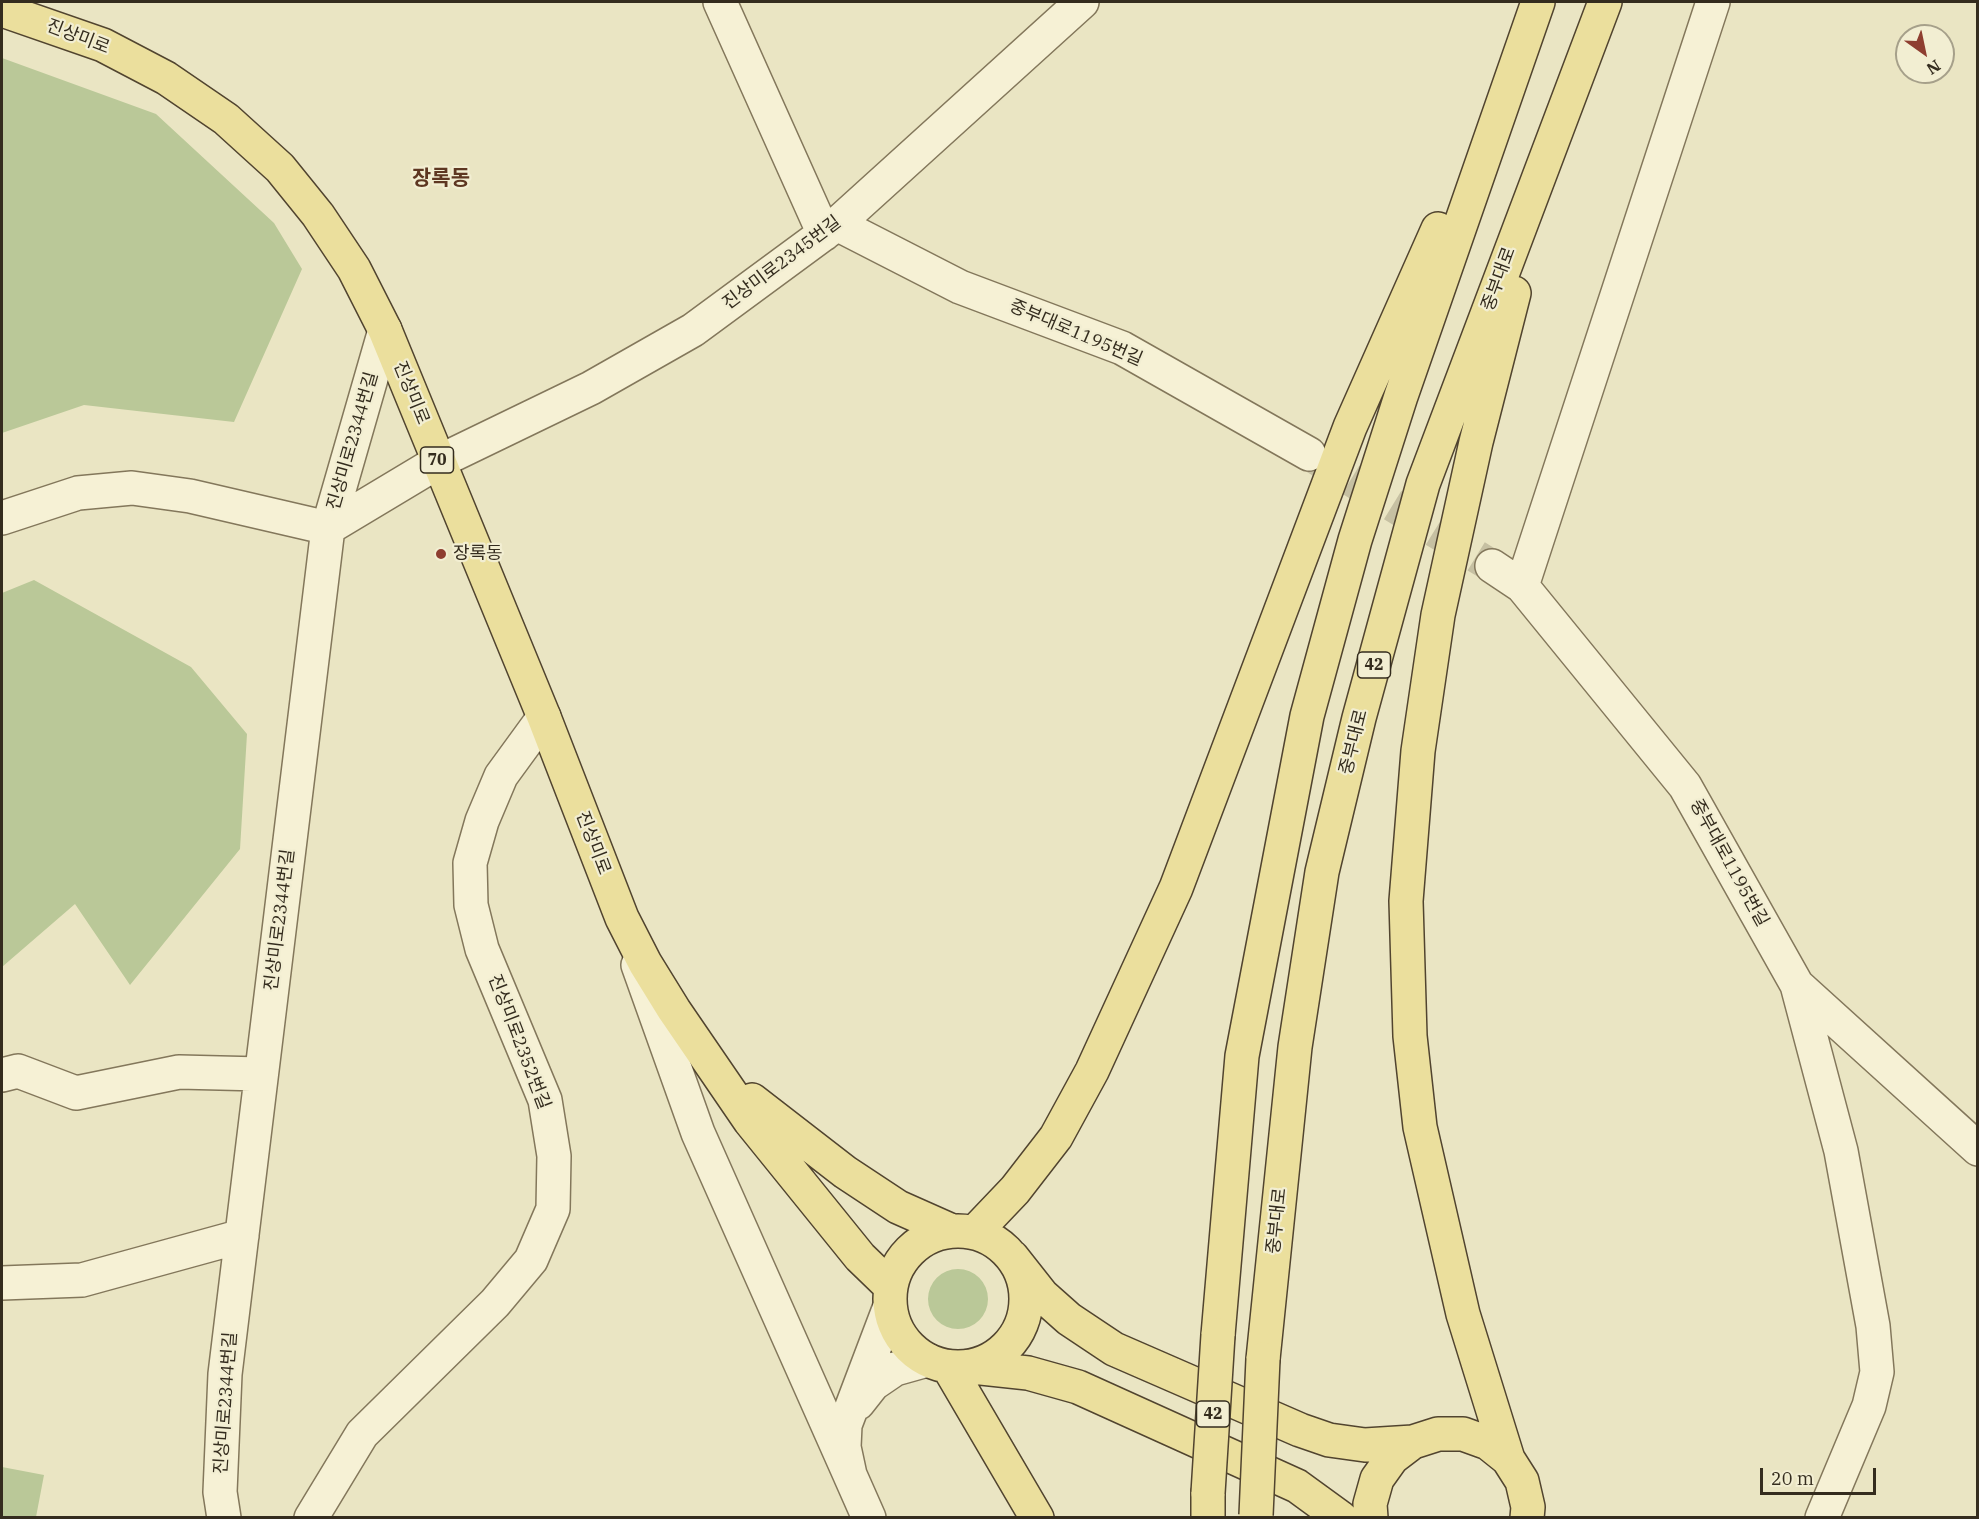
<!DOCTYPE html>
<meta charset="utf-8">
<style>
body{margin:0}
#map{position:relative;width:1979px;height:1519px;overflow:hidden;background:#eae5c3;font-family:"IBM Plex Serif",serif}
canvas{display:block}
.frame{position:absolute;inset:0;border:3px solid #342c1e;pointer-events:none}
.north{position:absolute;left:1895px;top:24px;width:60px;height:60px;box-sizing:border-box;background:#f2eed2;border:2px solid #a6a08a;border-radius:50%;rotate:147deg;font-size:16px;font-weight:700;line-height:24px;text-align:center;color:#342c1e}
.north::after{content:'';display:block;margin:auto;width:21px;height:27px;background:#8e3e30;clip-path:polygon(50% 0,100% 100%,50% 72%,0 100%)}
.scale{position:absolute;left:1760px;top:1468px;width:116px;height:27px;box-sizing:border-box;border:3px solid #342c1e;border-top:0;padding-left:8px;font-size:18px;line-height:21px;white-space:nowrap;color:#342c1e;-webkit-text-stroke:4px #f2eed2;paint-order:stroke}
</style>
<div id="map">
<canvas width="1979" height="1519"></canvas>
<div class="frame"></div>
<div class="north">N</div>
<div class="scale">20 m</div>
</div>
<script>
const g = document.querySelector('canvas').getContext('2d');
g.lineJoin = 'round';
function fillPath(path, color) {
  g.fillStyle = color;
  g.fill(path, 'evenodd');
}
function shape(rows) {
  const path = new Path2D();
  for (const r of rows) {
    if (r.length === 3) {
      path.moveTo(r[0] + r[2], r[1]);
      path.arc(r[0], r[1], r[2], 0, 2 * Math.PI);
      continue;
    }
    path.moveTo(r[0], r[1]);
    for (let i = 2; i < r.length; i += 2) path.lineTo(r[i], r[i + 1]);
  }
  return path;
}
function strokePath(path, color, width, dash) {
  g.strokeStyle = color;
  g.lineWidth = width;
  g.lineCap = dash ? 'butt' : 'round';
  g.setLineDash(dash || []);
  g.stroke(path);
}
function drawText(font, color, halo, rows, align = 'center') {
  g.font = font + ' "IBM Plex Serif","Noto Sans KR",serif';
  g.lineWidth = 4.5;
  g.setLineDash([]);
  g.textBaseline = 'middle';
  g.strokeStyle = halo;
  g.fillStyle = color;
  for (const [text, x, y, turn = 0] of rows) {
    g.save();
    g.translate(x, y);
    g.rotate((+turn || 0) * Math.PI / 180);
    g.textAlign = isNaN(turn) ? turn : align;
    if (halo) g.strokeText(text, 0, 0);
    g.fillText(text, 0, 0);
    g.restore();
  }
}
fillPath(shape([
 [2,58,156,114,274,223,302,269,234,422,84,405,2,433],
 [34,580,191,667,247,734,240,849,130,985,75,904,2,967,2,593],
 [958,1299,30],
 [2,1467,44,1475,36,1517,2,1517]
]), '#bac898');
strokePath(shape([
 [1309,454,1492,566]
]), '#c6c0a2', 33, [33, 16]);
const minor = shape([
 [720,2,824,234],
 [837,224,960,287,1122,348,1309,454],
 [2,518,78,493,132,488,190,496,328,528,438,462,591,388,693,330,837,224,1082,2],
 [1492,566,1522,586,1685,786,1797,985,1978,1149],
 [1522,586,1713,2],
 [638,965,698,1133,850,1475],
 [1797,985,1841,1151,1873,1326,1877,1372,1869,1406,1822,1518],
 [2,1075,18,1071,76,1093,179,1072,261,1074],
 [2,1283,82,1280,242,1236],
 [858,1403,873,1384,895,1369,927,1360],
 [224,1518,220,1492,225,1374,328,528,385,330],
 [311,1518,362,1434,495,1303,531,1260,553,1209,554,1156,545,1100,482,949,471,905,470,863,482,821,501,776,544,717],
 [869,1518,850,1475,844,1447,845,1425,889,1309]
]);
const major = shape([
 [2,10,103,45,166,78,226,119,280,168,318,215,354,269,385,330,544,717,622,918,645,963,674,1010,750,1121,860,1257,890,1286],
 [752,1100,845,1172,898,1207,952,1231],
 [958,1299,68],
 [975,1232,1015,1190,1056,1137,1092,1071,1176,888,1350,427,1438,229],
 [1012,1257,1042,1295,1069,1319,1114,1349,1300,1430,1329,1440,1365,1445,1413,1442],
 [1218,1335,1242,1056,1307,716,1355,540,1401,396,1538,2],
 [1263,1359,1295,1047,1322,872,1359,718,1423,484,1605,2],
 [972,1367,1028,1373,1078,1387,1297,1486,1341,1518],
 [949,1368,1037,1518],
 [1508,1459,1463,1314,1420,1127,1410,1036,1406,901,1418,751,1438,615,1476,442,1514,293],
 [1208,1518,1208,1493],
 [1371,1518,1370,1504,1377,1479,1392,1458,1413,1442,1438,1434,1463,1434,1488,1443,1508,1459,1522,1481,1528,1507,1527,1518]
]);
strokePath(minor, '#83775b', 36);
strokePath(major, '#51442f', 36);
strokePath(minor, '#f6f1d5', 33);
strokePath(major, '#ebdf9d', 33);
const majorBridge = shape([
 [1208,1493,1218,1335],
 [1256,1515,1263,1359]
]);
strokePath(majorBridge, '#51442f', 36, []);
strokePath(majorBridge, '#ebdf9d', 33);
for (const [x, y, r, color] of [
 [441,554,6,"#8e3e30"]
]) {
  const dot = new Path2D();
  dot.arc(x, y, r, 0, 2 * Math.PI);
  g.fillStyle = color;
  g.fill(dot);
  strokePath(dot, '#f2eed2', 2);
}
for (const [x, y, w] of [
 [437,460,33],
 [1374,665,33],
 [1213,1414,33]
]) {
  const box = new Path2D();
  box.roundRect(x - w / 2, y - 13, w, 26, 4.5);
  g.fillStyle = '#f2eed2';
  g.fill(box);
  strokePath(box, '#342c1e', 1.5);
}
drawText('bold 16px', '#342c1e', null, [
 ["70",437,460],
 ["42",1374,665],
 ["42",1213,1414]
]);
drawText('18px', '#342c1e', '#f2eed2', [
 ["진상미로",78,37,21],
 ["진상미로2345번길",782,263,-37],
 ["중부대로",1499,279,-70],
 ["중부대로1195번길",1076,333,23],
 ["진상미로",411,393,68],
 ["진상미로2344번길",353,441,-74],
 ["중부대로",1354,742,-76],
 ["진상미로",593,843,69],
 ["중부대로1195번길",1729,863,61],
 ["진상미로2344번길",280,920,-83],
 ["진상미로2352번길",519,1042,69],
 ["중부대로",1277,1221,-84],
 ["진상미로2344번길",226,1403,-86]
]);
drawText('18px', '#342c1e', '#f2eed2', [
 ["장록동",453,554]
], 'left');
drawText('bold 21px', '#5e3721', '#f2eed2', [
 ["장록동",441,179]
]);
</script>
